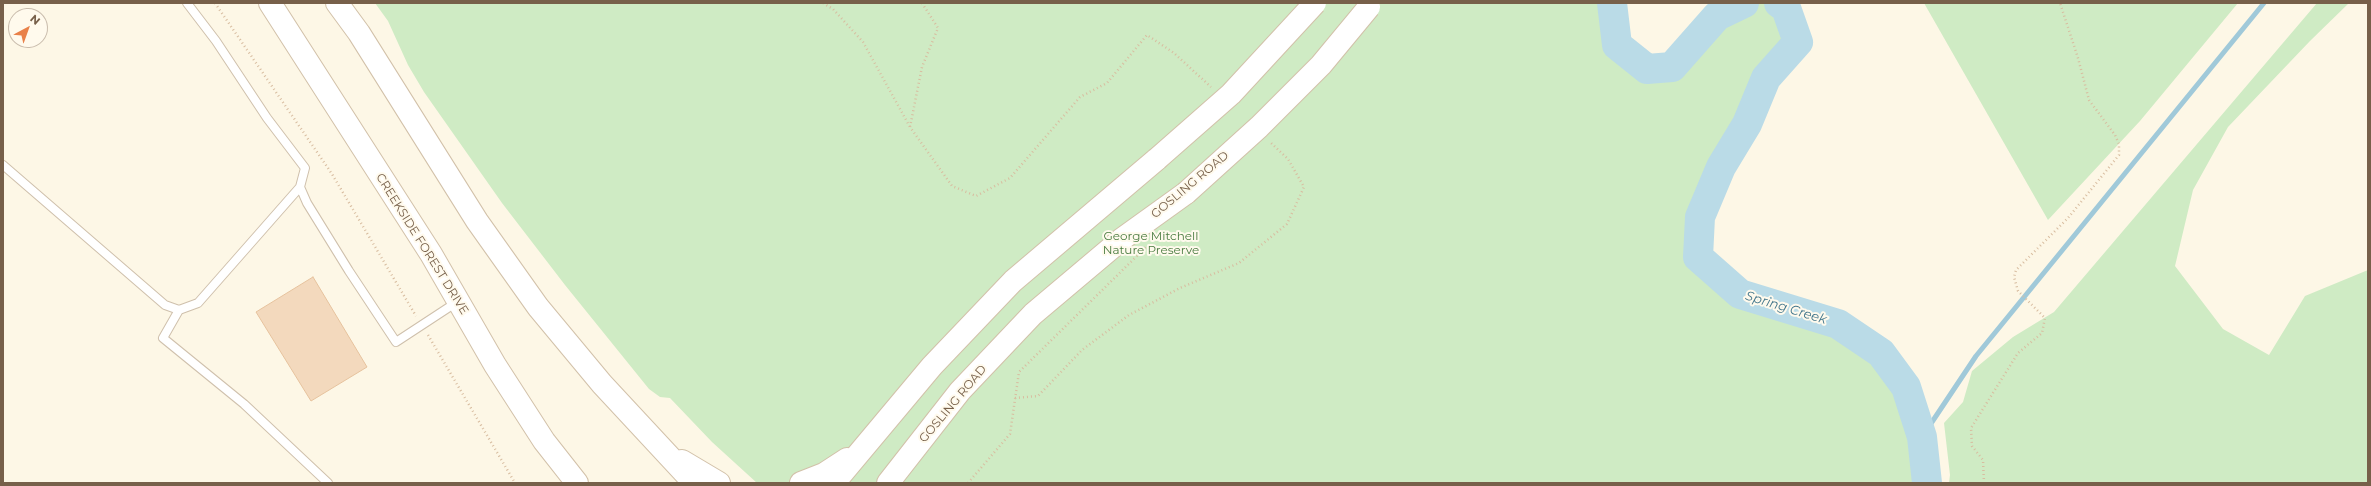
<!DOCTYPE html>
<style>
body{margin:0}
#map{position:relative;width:2371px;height:486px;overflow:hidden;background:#fdf7e6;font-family:Montserrat,sans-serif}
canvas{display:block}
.frame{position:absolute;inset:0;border:4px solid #77604a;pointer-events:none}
.north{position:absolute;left:8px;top:8px;width:40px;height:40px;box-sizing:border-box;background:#fffaed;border:1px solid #c9bcac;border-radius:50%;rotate:41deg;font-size:11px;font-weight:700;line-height:16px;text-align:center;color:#77604a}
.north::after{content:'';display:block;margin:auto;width:14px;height:18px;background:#e98149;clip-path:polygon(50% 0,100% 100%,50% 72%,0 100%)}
</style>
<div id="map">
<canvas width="2371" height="486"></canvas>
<div class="frame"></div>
<div class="north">N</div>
</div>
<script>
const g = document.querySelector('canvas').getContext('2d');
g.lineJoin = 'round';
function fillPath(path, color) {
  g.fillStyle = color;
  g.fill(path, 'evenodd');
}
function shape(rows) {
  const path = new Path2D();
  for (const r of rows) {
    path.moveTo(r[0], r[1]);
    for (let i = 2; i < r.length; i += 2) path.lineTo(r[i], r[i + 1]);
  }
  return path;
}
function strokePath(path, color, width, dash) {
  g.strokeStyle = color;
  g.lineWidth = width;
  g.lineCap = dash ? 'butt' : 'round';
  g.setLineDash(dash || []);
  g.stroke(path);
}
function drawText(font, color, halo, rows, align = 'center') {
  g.font = font + ' Montserrat,sans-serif';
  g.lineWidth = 4;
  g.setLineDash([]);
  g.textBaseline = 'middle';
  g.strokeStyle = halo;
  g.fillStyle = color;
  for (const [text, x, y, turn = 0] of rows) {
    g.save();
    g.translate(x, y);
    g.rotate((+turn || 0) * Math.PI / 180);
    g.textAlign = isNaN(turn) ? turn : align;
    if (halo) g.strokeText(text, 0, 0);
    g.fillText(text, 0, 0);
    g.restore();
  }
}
fillPath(shape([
 [375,3,1612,3,1617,45,1647,69,1672,67,1717,16,1744,3,1779,3,1786,8,1798,42,1766,78,1747,124,1721,167,1700,217,1698,257,1740,294,1838,324,1881,353,1906,387,1922,437,1927,483,757,483,712,442,670,398,660,397,649,389,565,285,502,203,424,92,408,65,388,21],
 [1924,3,2238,3,2140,121,2048,220],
 [2317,3,2349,3,2310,41,2228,127,2193,190,2175,266,2223,329,2269,355,2305,296,2368,270,2368,483,1949,483,1950,475,1944,423,1963,402,1972,371,2013,337,2054,312]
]), '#cfebc4');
strokePath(shape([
 [1922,437,1976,356,2264,3]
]), '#a0c9d9', 5);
strokePath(shape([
 [1612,3,1617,45,1647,69,1672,67,1717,16,1744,3],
 [1779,3,1786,8,1798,42,1766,78,1747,124,1721,167,1700,217,1698,257,1740,294,1838,324,1881,353,1906,387,1922,437,1927,483]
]), '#badbe7', 30);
const building = shape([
 [313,277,367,367,311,401,256,312,313,277]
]);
fillPath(building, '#f3d9bd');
strokePath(building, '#e6c29d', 1);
const lane = shape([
 [3,165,165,305,179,310,198,303,300,187,305,168,267,118,216,41,187,3],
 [300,187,307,203,349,271,396,342,457,302],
 [179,310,163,338,244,404,328,483]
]);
const secondary = shape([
 [270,3,431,254,495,365,544,441,577,483],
 [337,3,359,33,477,221,538,307,602,384,694,483],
 [682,461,719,483],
 [801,483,824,474,847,459],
 [834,483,932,366,1013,281,1157,159],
 [888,483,960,391,1033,314,1122,239,1186,193]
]);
strokePath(lane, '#cfc0ac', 10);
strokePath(secondary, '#d2c1a9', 24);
strokePath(shape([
 [215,3,332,174,416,316],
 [823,3,833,9,863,42,910,127],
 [922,3,938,28,922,67,910,127,952,186,976,196,1010,178,1080,97,1107,83,1147,35,1174,53,1211,87],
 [428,335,515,483],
 [1015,398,1038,396,1082,350,1129,315,1180,288,1239,263,1287,224,1304,187,1288,159,1270,142],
 [968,483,1010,434,1019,372,1146,247],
 [1984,483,1983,460,1972,446,1971,428,2018,353,2042,333,2045,318,2018,291,2014,277,2016,270,2068,218,2119,155,2119,144,2115,135,2089,100,2078,58,2060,3]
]), '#d8bda0', 2.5, [1, 3]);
strokePath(lane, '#fff', 8);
strokePath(secondary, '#fff', 22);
const secondaryBridge = shape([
 [1157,159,1231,94,1315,3],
 [1186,193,1259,127,1321,65,1369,7]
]);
strokePath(secondaryBridge, '#d2c1a9', 24, []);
strokePath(secondaryBridge, '#fff', 22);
drawText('12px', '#77604a', '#fffaed', [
 ["GOSLING ROAD",1190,185,-40],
 ["CREEKSIDE FOREST DRIVE",422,244,58],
 ["GOSLING ROAD",953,404,-50]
]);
drawText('12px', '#4c7d42', '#fffaed', [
 ["George Mitchell",1151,236],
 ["Nature Preserve",1151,250]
]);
drawText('italic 13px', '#43768b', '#fffaed', [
 ["Spring Creek",1786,308,17]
]);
</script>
